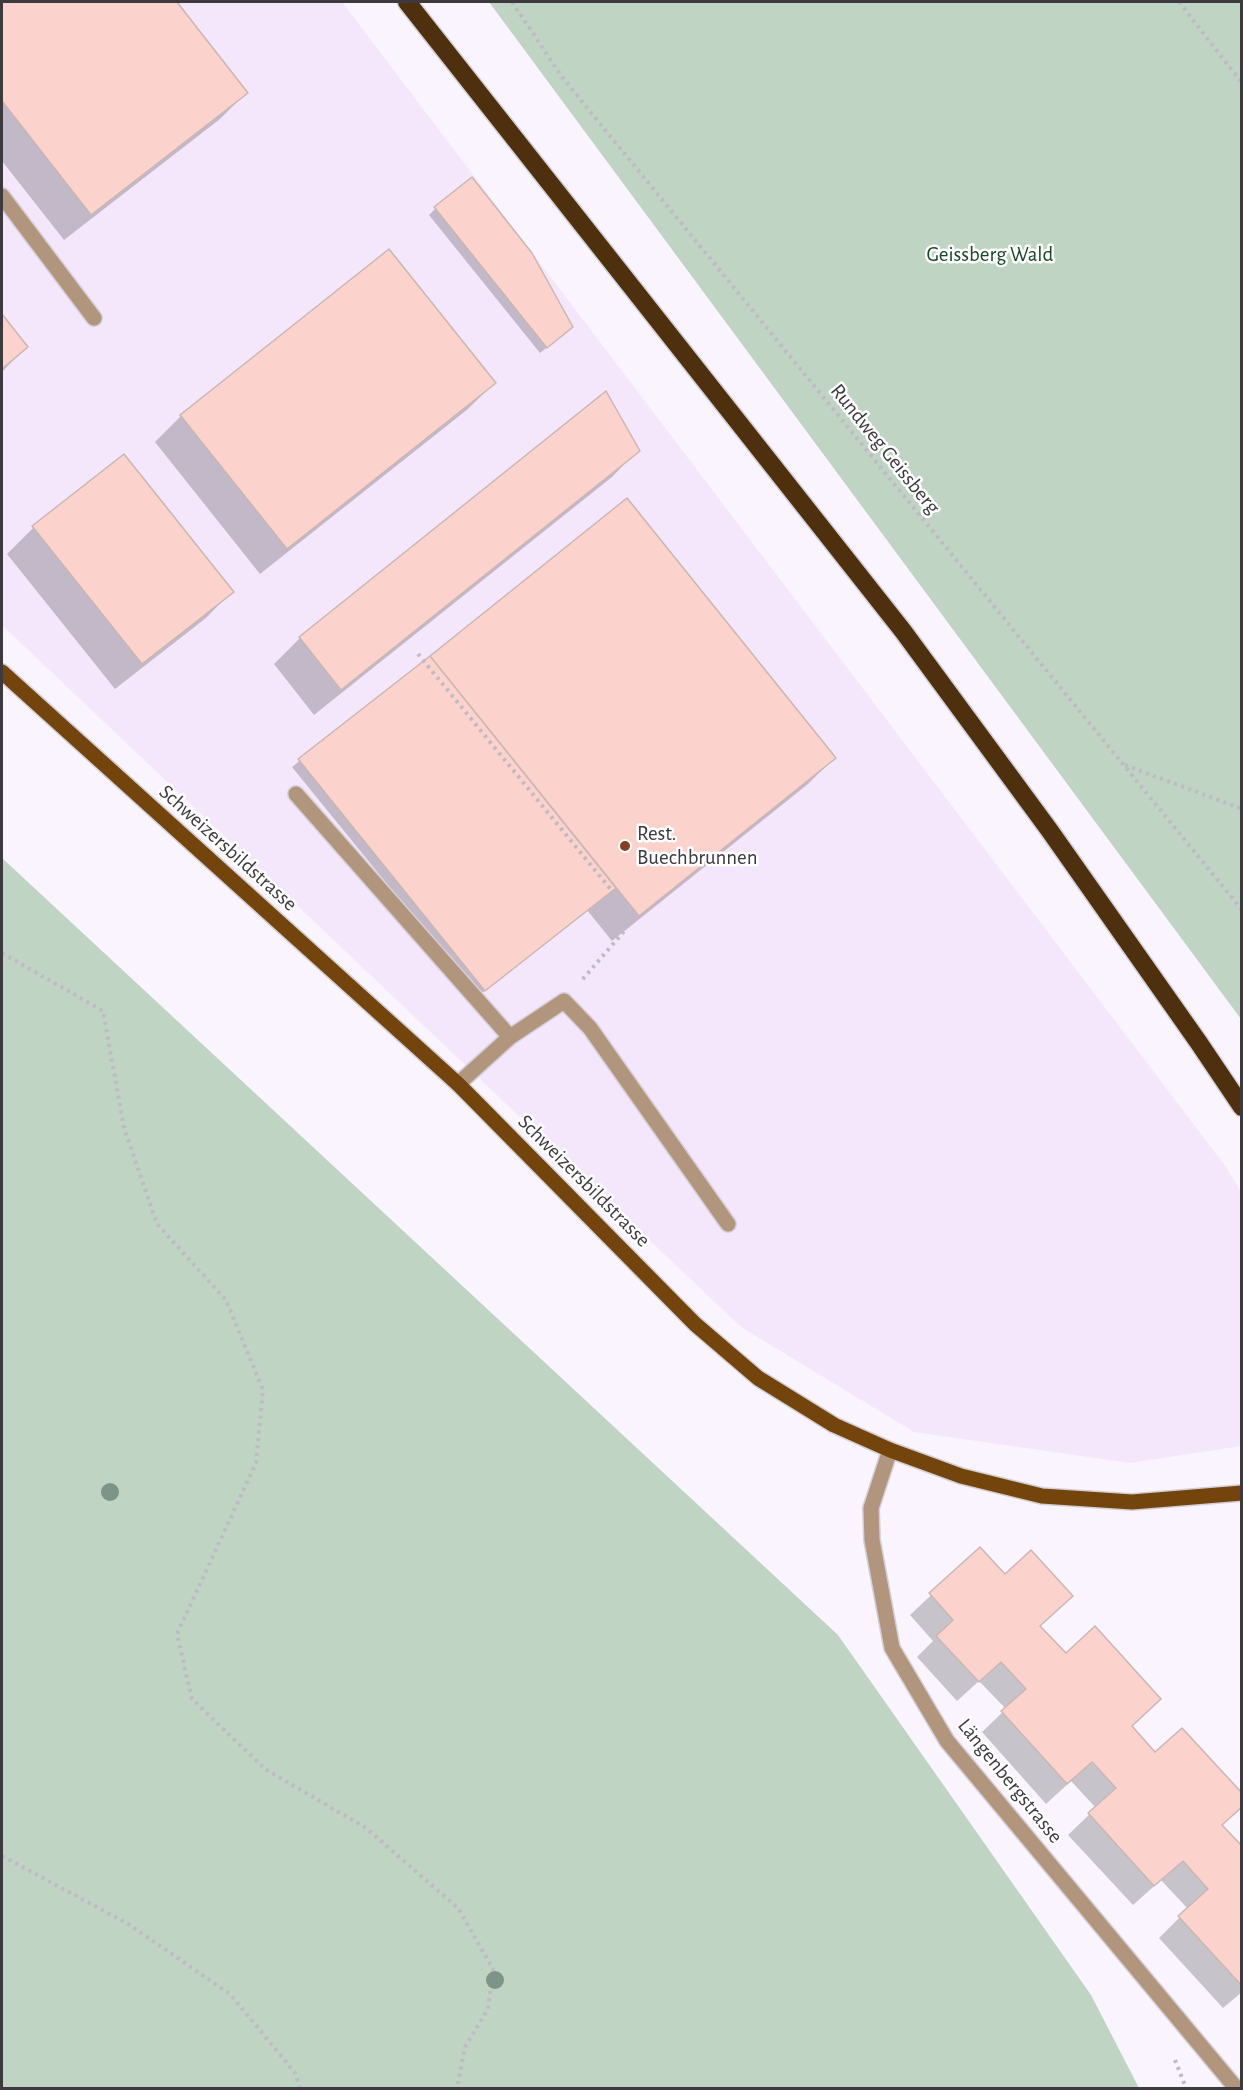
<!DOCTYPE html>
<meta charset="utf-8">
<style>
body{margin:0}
#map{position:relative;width:1243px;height:2090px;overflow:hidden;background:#f9f4fe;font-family:"Alegreya Sans",sans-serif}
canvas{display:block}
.frame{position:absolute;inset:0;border:3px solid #3c393f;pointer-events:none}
</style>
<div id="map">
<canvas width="1243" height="2090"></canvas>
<div class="frame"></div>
</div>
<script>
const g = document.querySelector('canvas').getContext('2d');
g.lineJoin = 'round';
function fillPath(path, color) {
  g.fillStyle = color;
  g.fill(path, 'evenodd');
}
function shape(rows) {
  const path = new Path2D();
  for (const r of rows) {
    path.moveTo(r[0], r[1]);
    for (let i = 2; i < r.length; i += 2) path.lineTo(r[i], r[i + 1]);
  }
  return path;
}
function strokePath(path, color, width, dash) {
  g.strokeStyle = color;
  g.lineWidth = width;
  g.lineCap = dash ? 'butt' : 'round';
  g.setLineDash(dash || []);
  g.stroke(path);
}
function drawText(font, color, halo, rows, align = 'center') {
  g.font = font + ' "Alegreya Sans",sans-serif';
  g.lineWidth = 5;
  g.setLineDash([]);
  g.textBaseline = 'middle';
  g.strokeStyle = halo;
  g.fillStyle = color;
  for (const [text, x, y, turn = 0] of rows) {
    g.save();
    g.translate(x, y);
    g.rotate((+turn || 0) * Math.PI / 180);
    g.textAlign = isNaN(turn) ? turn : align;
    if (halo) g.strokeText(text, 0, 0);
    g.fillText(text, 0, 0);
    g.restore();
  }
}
fillPath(shape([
 [2,2,342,2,1226,1167,1241,1192,1241,1446,1130,1463,914,1432,741,1327,2,625]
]), '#f4e7fb');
fillPath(shape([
 [489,2,1241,2,1241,1019,855,497],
 [2,858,838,1635,1091,1995,1139,2088,2,2088]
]), '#bfd4c3');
fillPath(shape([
 [2,2,175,2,246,93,220,119,64,240,2,161],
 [436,208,564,334,540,353,429,215],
 [2,316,26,347,2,372],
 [494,383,468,409,260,574,155,442,181,416],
 [638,450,612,477,314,715,274,664,300,638],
 [124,456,232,591,206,618,115,689,7,554,33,528],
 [627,500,834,758,808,784,612,941,587,910,478,996,292,767],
 [980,1549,1039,1626,1242,1848,1242,1992,1223,2008,1159,1938,1188,1909,1161,1880,1133,1905,1068,1835,1096,1808,1071,1781,1046,1804,982,1732,1006,1709,979,1681,957,1701,917,1657,933,1641,910,1615]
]), '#0003');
const building = shape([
 [2,2,177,2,248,93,91,215,2,101,2,2],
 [472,177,532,253,573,327,547,348,434,207,472,177],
 [389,249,496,383,287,549,180,415,389,249],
 [2,314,28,347,2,369,2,314],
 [606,391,640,451,341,690,299,637,606,391],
 [124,454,234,592,142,664,32,526,124,454],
 [627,498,836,758,639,916,430,656,627,498],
 [430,656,616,888,485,991,298,759,430,656],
 [980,1547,1005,1574,1031,1550,1073,1596,1040,1626,1066,1653,1095,1626,1161,1699,1132,1726,1155,1752,1182,1728,1242,1793,1242,1807,1222,1825,1242,1846,1242,1986,1178,1916,1208,1889,1183,1861,1154,1886,1088,1813,1116,1788,1092,1762,1067,1784,1001,1711,1026,1689,1001,1662,979,1682,936,1636,953,1620,929,1593,980,1547]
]);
fillPath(building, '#fbd2cc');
strokePath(building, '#cab6b2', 1.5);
const minor = shape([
 [2,196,94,318],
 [296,794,510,1037],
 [458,1084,510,1037,564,1001,590,1028,728,1224],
 [890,1450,871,1508,872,1540,892,1648,947,1741,1236,2088]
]);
const major = shape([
 [2,672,458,1084,695,1324,758,1378,834,1425,890,1450,961,1476,1042,1496,1132,1502,1242,1493]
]);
const highway = shape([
 [407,2,903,631,1050,831,1199,1043,1242,1107]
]);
strokePath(minor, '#d3cfd8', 18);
strokePath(major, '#d3cfd8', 18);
strokePath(highway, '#d3cfd8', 21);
strokePath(shape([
 [512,2,562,77,1242,910],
 [1179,2,1242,83],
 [418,654,626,908,626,929,582,980],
 [1125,765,1242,809],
 [2,953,103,1011,124,1128,157,1224,226,1300,263,1390,256,1463,177,1634,192,1699,265,1769,366,1828,458,1908,493,1969,488,2009,465,2047,457,2088],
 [2,1856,130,1925,231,1995,295,2073,300,2088],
 [1175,2060,1186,2088]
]), '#bfbac3', 4, [3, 4.5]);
strokePath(minor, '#b1957c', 15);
strokePath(major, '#73450c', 15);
strokePath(highway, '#4f300e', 18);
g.fillStyle = '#7c9588';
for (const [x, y] of [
 [110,1492],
 [495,1980]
]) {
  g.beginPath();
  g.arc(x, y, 9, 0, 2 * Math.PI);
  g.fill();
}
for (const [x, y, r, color] of [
 [625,846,6,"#883f23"]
]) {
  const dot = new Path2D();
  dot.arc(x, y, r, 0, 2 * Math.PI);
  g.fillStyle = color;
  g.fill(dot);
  strokePath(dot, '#fff', 2);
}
drawText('21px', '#154827', '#fff', [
 ["Geissberg Wald",990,255]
]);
drawText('21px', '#3c393f', '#fff', [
 ["Rundweg Geissberg",885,449,51],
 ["Schweizersbildstrasse",228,848,42],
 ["Schweizersbildstrasse",584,1181,45],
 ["Längenbergstrasse",1010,1781,51]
]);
drawText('21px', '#3c393f', '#fff', [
 ["Rest.",637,834],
 ["Buechbrunnen",637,858]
], 'left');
</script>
